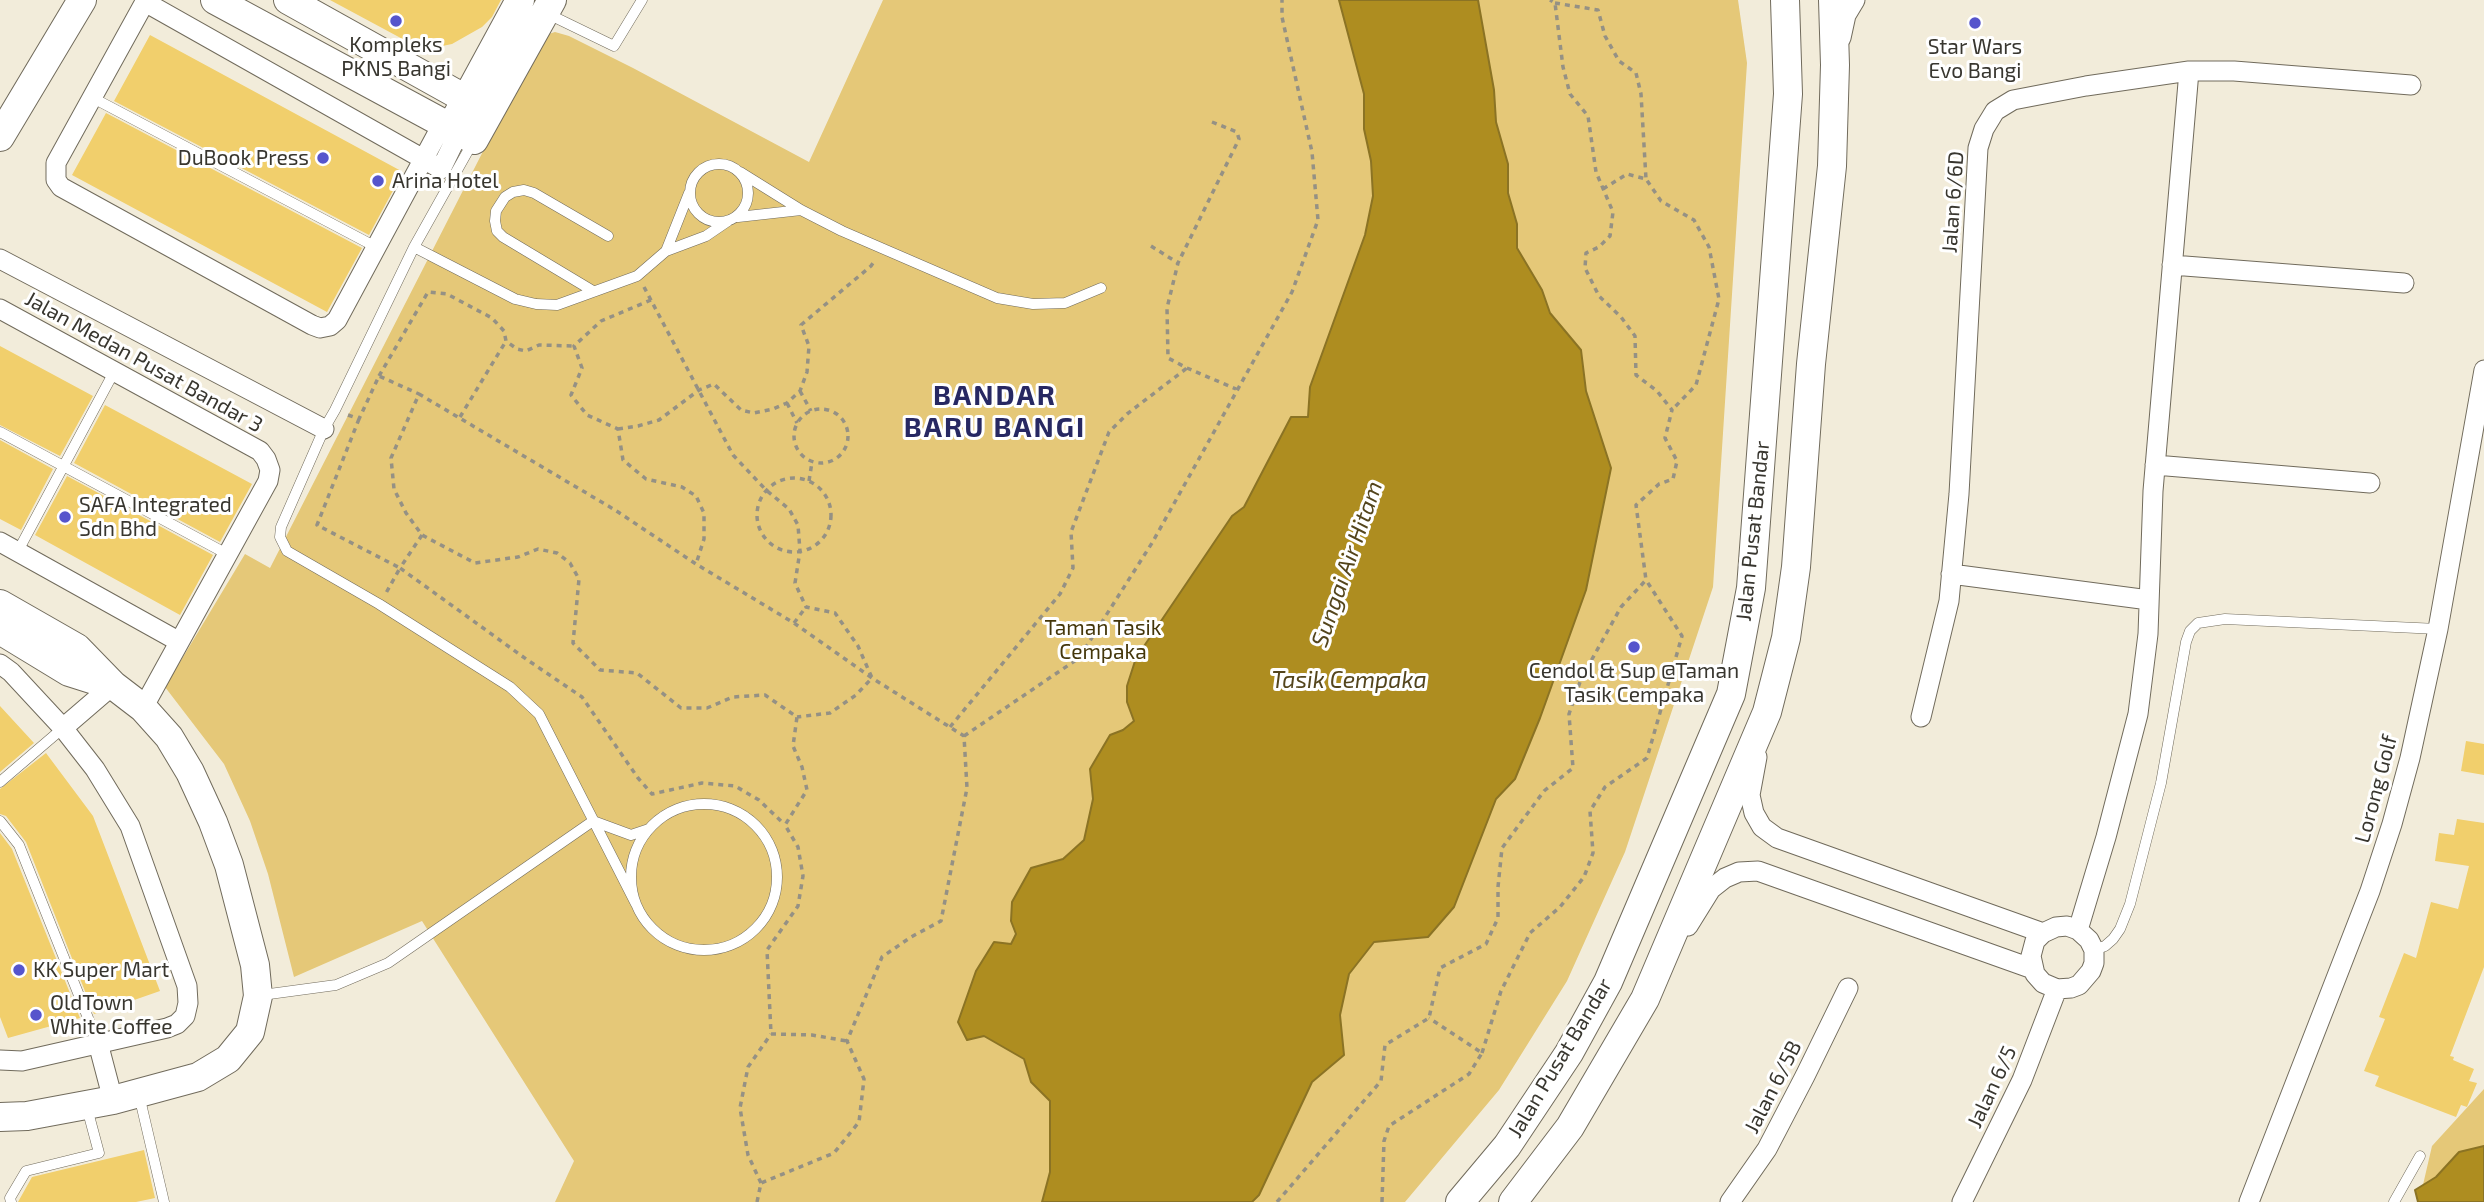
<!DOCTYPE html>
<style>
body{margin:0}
canvas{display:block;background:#f2ecda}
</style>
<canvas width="2484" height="1202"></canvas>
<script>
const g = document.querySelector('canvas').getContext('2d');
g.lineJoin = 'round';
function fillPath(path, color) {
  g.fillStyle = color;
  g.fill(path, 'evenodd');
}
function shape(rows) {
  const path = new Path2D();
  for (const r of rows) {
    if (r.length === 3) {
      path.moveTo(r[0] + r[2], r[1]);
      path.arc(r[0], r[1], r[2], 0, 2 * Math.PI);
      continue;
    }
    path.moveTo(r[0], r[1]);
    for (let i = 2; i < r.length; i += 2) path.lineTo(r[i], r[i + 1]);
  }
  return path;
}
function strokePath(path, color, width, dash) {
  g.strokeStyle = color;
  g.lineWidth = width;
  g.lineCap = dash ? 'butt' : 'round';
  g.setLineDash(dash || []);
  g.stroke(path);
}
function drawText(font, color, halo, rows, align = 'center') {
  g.font = font + ' "Exo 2",sans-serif';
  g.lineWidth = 6;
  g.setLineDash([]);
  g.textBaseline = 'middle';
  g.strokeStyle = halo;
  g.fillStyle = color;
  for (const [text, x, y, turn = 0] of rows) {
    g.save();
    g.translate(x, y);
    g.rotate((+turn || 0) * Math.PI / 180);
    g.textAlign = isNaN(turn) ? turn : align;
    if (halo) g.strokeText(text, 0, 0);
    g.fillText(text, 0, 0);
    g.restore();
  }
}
fillPath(shape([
 [883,0,1738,0,1747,63,1713,587,1625,852,1567,981,1499,1090,1405,1202,555,1202,574,1161,422,921,294,977,268,874,250,821,224,764,165,687,245,554,270,568,542,36,555,32,569,36,633,68,809,162],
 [2484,1089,2484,1202,2419,1202,2432,1146]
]), '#e5c878');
const water = shape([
 [1339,0,1478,0,1494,90,1496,122,1508,164,1508,193,1517,224,1517,248,1542,290,1550,313,1581,350,1586,391,1611,468,1586,590,1540,718,1515,779,1496,799,1454,907,1428,937,1374,942,1349,974,1340,1015,1344,1055,1312,1082,1259,1195,1252,1202,1042,1202,1050,1172,1050,1101,1031,1082,1024,1059,984,1036,967,1040,958,1022,976,971,994,942,1011,944,1016,934,1011,921,1012,902,1031,868,1063,859,1084,840,1093,799,1090,769,1110,735,1123,730,1134,721,1127,702,1127,686,1136,658,1232,516,1244,507,1291,417,1308,417,1310,387,1365,235,1373,196,1371,161,1364,129,1364,94,1339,0],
 [2484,1146,2484,1202,2418,1202,2415,1190,2436,1177,2459,1152,2484,1146]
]);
fillPath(water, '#ae8d20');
strokePath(water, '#8b7324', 2);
fillPath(shape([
 [330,0,501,0,492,17,482,27,452,44,423,50],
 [150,35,403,172,369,235,114,101],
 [106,113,362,248,327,312,72,175],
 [0,346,93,396,60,456,0,425],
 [105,405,252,484,220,542,74,463],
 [0,440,53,469,21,530,0,519],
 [67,476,213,555,180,615,35,535],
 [0,706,34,743,0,772],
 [2466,741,2484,744,2484,775,2461,771],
 [46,753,93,816,160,991,94,1014,26,842,6,816,0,814,0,789],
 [2457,819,2484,823,2484,967,2450,1056,2454,1057,2453,1060,2474,1069,2469,1081,2477,1083,2467,1107,2461,1105,2456,1117,2375,1086,2379,1076,2364,1071,2385,1019,2379,1017,2404,953,2416,958,2431,902,2458,909,2469,866,2435,861,2439,833,2454,835],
 [0,833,12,849,80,1018,8,1038,0,1017],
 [144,1150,155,1198,136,1202,18,1202,32,1177]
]), '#f1cf6c');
const lane = shape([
 [546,13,614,46,642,0],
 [93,98,376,247],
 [474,140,414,247,335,410,324,429,281,527,280,537,287,551,379,604,510,687,539,714,636,904],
 [719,193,29],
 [740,172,801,210,842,231,997,298,1033,304,1065,303,1101,288],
 [738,217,801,210],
 [414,247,515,299,536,304,557,305,637,276,666,251,706,236,728,221],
 [666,251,689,193],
 [593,291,503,237,497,231,495,221,496,211,505,197,513,192,524,190,534,193,608,236],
 [0,432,227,554],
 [18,551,114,372],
 [0,782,63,728],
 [704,877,73],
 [0,821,19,845,98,1043],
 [593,821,631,835,649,829],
 [2094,950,2105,946,2113,939,2120,929,2130,904,2161,783,2186,642,2190,631,2198,623,2225,619,2438,629],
 [262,995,336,985,388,963,593,821],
 [139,1095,164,1202],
 [11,1202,10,1198,26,1171,99,1153,87,1108],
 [2394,1202,2420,1156]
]);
const street = shape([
 [146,0,56,163,56,180,61,187,312,325,320,328,330,326,337,320,443,123],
 [145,2,441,169,459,132],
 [1841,38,1846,15,1855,0],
 [0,259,324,429],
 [2172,265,2404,283],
 [0,309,260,451,266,459,270,470,268,481,143,708],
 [2155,465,2370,483],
 [0,542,178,641],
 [1951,574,2149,600],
 [0,664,11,672,63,728,95,769,130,826,187,986,188,1003,185,1016,177,1024,167,1028,22,1061,0,1060],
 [1921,717,1949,601,1959,494,1978,148,1984,129,1995,111,2013,100,2086,86,2189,71,2234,71,2411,85],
 [63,728,113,685],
 [1757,757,1750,795,1754,813,1762,827,1777,838,2043,933,2056,927,2067,926,2078,930,2089,940,2094,950,2094,963,2091,971,2079,985,2071,988,2057,989,2043,983,2035,974,2031,956,2035,941,2043,933],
 [1688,926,1711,889,1725,878,1739,872,1758,871,2033,969],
 [2078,930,2106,837,2138,714,2148,634,2153,491,2189,71],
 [98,1043,113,1100],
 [1730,1202,1767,1149,1805,1076,1848,988],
 [1962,1202,2022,1080,2057,989],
 [2249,1202,2370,891,2392,824,2410,758,2438,629,2484,370]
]);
const secondary = shape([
 [215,0,474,140,552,0],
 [288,0,489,112],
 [457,116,520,0],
 [0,137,82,0],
 [0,604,77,648,113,685,143,708,169,737,190,772,213,822,229,865,255,965,258,996,250,1032,228,1059,198,1077,113,1100,27,1116,0,1117],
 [0,630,69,672,110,685],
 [1460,1202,1507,1146,1569,1053,1608,982,1731,694,1751,588,1788,94,1785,0],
 [1513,1202,1570,1127,1645,999,1767,712,1786,638,1796,567,1811,364,1832,166,1835,65,1833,0]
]);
strokePath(lane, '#716b5c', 11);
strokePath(street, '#716b5c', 21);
strokePath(secondary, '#716b5c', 30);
strokePath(shape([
 [1555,3,1598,10,1605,36,1619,61,1636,73,1641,94,1646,179],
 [1212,122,1237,132,1239,139,1178,263,1167,308,1168,358,1187,368,1236,389],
 [1603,189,1627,174,1646,179,1661,201,1694,220,1709,247,1719,299,1696,385,1672,410],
 [1151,246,1178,263],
 [644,287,733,455,766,490,789,509,798,525,800,551,795,583,806,607,835,613,858,646,872,678,856,695,830,713,797,717],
 [651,300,601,321,574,346,582,368,571,395,587,415,618,429,623,460,646,479,682,487,696,496,704,513,704,539,696,564],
 [379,376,428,292,447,294,492,318,504,331,506,341,517,349,526,351,539,345,574,346],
 [800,391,811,411],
 [787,403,797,423],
 [821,436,27],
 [348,415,359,419,379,376,419,394],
 [460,417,506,341],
 [359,419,317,525,400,568,386,593],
 [618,429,638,426,659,420,699,390,714,384,741,410,754,413,773,409,787,403,800,391,807,372,809,346,801,325,871,266,875,260],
 [794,515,37],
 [809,481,812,462],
 [422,535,400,568,526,659,582,697,638,778,652,794,702,783,735,786,759,800,784,824],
 [794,623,806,607],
 [950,727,1060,594,1073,568,1071,532,1109,432,1127,414,1187,368],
 [964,736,1079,658,1152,543,1292,292,1318,220,1312,152,1282,17,1282,0],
 [1482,1053,1501,991,1530,933,1560,907,1584,877,1593,853,1590,811,1605,787,1647,758,1682,636,1646,580],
 [761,1183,748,1155,740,1108,748,1067,771,1034],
 [757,1202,761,1183,834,1153,859,1122,864,1079,847,1041,882,957,911,937,941,921,967,788,964,736,872,678,794,623,696,564,615,510,419,394,391,458,394,489,406,513,422,535,475,563,518,557,538,549,557,553,570,563,579,579,573,643,600,670,637,673,681,708,707,708,733,697,765,695,797,717,793,746,802,767,807,790,785,825,798,847,803,876,798,906,767,950,771,1034,812,1035,847,1041],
 [1277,1202,1381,1081,1385,1045,1429,1018,1440,968,1486,944,1498,918,1498,887,1502,848,1544,791,1573,768,1569,714,1581,679,1621,607,1646,580,1636,505,1659,484,1673,479,1677,461,1665,438,1672,410,1657,391,1636,375,1635,336,1621,317,1599,296,1585,268,1586,253,1599,247,1610,236,1613,212,1596,172,1588,116,1570,94,1563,67,1555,3,1550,0],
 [1382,1202,1384,1141,1389,1126,1469,1074,1482,1053,1429,1018]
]), '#959184', 3.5, [5, 5]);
strokePath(lane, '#fff', 10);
strokePath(street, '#fff', 19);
strokePath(secondary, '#fff', 28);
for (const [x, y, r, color] of [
 [396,21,7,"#5655cc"],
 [1975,23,7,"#5655cc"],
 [323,158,7,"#5655cc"],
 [378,181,7,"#5655cc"],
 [65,517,7,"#5655cc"],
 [1634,647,7,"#5655cc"],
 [19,970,7,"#5655cc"],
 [36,1015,7,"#5655cc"]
]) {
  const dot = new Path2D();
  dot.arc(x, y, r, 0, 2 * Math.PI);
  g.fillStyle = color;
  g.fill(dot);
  strokePath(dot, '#fff', 2.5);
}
drawText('21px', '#38362f', '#fff', [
 ["Kompleks",396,45,"center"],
 ["PKNS Bangi",396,69,"center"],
 ["Star Wars",1975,47,"center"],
 ["Evo Bangi",1975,71,"center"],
 ["DuBook Press",309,158,"right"],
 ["Arina Hotel",392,181],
 ["SAFA Integrated",79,505],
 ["Sdn Bhd",79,529],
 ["Cendol & Sup @Taman",1634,671,"center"],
 ["Tasik Cempaka",1634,695,"center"],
 ["KK Super Mart",33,970],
 ["OldTown",50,1003],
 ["White Coffee",50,1027]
], 'left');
drawText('21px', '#38362f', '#fff', [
 ["Jalan 6/6D",1953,202,-86],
 ["Jalan Medan Pusat Bandar 3",144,362,29],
 ["Jalan Pusat Bandar",1753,531,-84],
 ["Lorong Golf",2376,789,-75],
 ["Jalan Pusat Bandar",1560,1058,-59],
 ["Jalan 6/5B",1773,1087,-63],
 ["Jalan 6/5",1992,1087,-65]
]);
drawText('21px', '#44360a', '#fff', [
 ["Taman Tasik",1103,628],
 ["Cempaka",1103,652]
]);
drawText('italic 23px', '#54451c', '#fff', [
 ["Sungai Air Hitam",1347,564,-71],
 ["Tasik Cempaka",1349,680]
]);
g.letterSpacing = '2px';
drawText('bold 28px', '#272862', '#fff', [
 ["BANDAR",995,396],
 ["BARU BANGI",995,428]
]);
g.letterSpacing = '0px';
</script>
